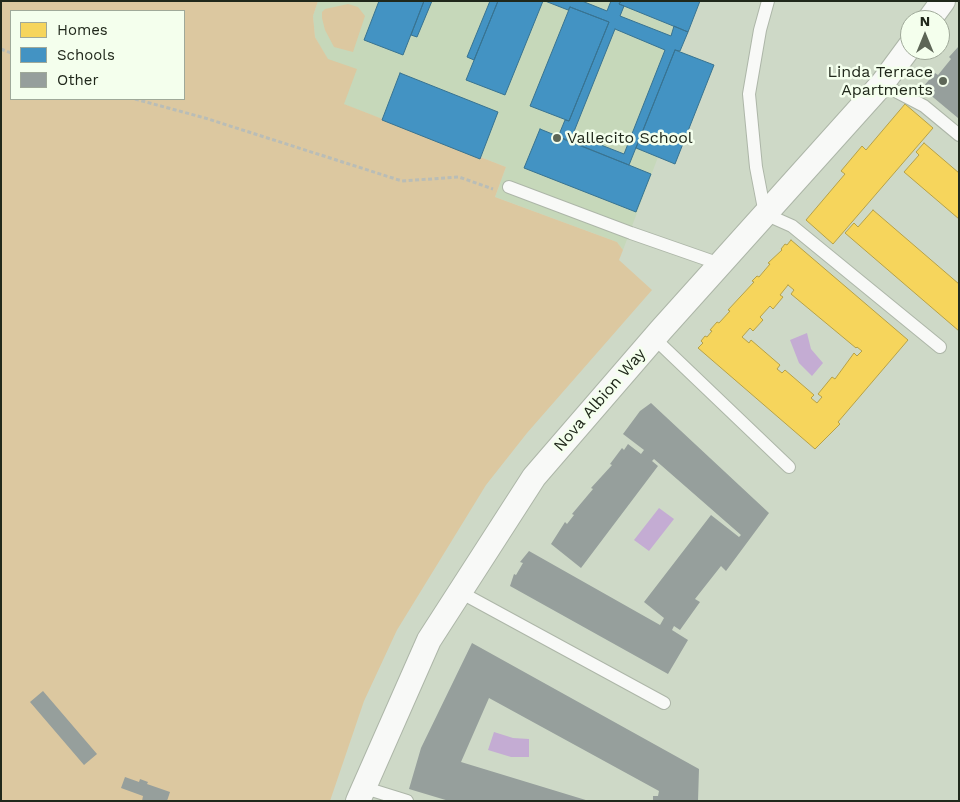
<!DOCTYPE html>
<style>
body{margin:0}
#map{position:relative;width:960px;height:802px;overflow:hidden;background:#ced9c7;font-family:"Work Sans",sans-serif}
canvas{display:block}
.frame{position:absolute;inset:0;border:2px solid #20281b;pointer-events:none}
.legend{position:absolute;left:10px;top:10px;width:175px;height:90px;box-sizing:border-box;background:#f4ffed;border:1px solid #9fa999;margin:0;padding:6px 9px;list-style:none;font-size:15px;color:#20281b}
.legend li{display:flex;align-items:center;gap:10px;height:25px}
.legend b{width:25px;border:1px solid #9fa999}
.north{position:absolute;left:900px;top:10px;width:50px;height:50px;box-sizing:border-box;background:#f4ffed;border:1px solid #9fa999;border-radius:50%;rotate:0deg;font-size:14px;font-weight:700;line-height:20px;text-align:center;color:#20281b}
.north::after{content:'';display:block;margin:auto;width:18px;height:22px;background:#5d6657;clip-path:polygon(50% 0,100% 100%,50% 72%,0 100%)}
</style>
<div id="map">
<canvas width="960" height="802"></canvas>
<div class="frame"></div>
<ul class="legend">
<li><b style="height:14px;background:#f6d55c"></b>Homes</li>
<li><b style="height:14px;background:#4393c3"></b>Schools</li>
<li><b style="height:14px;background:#969f9c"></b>Other</li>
</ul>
<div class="north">N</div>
</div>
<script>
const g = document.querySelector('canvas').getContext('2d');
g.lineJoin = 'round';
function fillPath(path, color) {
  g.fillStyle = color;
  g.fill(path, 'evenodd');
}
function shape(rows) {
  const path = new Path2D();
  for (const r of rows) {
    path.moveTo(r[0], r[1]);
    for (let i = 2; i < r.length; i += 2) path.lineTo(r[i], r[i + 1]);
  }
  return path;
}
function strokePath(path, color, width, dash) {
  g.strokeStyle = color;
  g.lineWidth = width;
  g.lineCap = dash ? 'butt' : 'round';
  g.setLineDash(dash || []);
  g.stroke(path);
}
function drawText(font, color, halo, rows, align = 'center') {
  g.font = font + ' "Work Sans",sans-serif';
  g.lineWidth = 5;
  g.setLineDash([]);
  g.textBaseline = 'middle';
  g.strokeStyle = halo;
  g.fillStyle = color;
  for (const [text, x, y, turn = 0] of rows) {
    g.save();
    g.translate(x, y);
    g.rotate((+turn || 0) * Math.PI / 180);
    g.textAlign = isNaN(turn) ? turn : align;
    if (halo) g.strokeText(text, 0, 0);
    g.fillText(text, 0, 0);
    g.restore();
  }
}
fillPath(shape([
 [318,1,700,1,680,51,714,65,675,164,658,157,623,250,617,242,495,197,506,167,343,104,328,60,315,37,313,16]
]), '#c6d8ba');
fillPath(shape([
 [1,1,318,1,313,16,315,37,328,59,357,69,344,104,506,167,495,197,617,242,623,250,619,260,652,290,527,433,486,485,397,630,364,701,330,801,1,801],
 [11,11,184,11,184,99,11,99],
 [348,4,358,7,365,16,353,52,334,47,325,30,322,18,322,12,325,9]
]), '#dcc8a0');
fillPath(shape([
 [807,333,811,349,823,363,812,376,799,363,790,340],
 [659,508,674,519,649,551,634,540],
 [494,732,513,738,529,739,529,757,511,757,488,750]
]), '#c4acd3');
const homes = shape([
 [905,104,933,128,833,244,806,220,845,174,841,171,862,146,866,150,905,104],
 [924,143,959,173,959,219,904,172,919,155,916,152,924,143],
 [873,210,959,284,959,331,845,233,854,223,858,227,873,210],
 [791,240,908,340,838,422,840,424,815,449,698,348,703,343,701,341,705,336,707,337,712,331,710,330,717,322,719,323,730,311,728,310,754,282,752,281,757,276,759,277,770,264,768,263,782,250,781,249,785,244,787,245,791,240],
 [788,285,794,290,791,294,856,348,857,347,862,351,857,356,854,353,835,379,832,377,818,394,822,397,817,403,811,398,814,395,785,370,782,373,777,369,780,365,751,340,749,343,742,337,750,328,753,331,763,320,760,317,770,306,773,309,783,297,780,295,788,285]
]);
fillPath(homes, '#f6d55c');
strokePath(homes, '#b6a148', 1);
const schools = shape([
 [379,1,424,1,403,55,364,40,379,1],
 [424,1,432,1,417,37,411,35,424,1],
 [490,1,498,1,474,60,467,57,490,1],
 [498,1,543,1,505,95,466,80,498,1],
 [545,1,582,1,607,11,611,1,621,1,619,4,624,6,620,16,671,36,674,26,688,32,680,51,675,50,629,165,558,137,565,120,569,121,609,22,570,7,568,10,545,1],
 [615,29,665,50,624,154,573,134,615,29],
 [621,1,700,1,688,32,619,4,621,1],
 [570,7,609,22,569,121,530,106,570,7],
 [675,50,714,65,675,164,636,148,675,50],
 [400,73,498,112,480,159,382,120,400,73],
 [540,129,651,174,636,212,524,168,540,129]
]);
fillPath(schools, '#4393c3');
strokePath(schools, '#387391', 1);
fillPath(shape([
 [959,46,959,117,958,118,922,88,935,73,938,75,951,59,949,57],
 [651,403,769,513,726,571,721,566,695,599,700,602,680,630,674,626,672,630,688,640,668,674,510,586,514,574,516,575,523,563,520,562,529,551,660,625,664,618,644,602,711,515,739,537,741,535,654,459,652,461,658,466,581,568,551,544,565,522,567,524,574,515,572,514,593,489,591,488,612,465,610,464,622,448,624,450,628,444,641,454,644,450,623,434,640,411],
 [472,643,699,769,698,801,653,801,653,796,658,796,659,791,489,698,461,762,589,801,449,801,409,789,421,748],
 [43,691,97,754,84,765,30,702],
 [125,777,139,782,140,779,148,782,147,784,170,792,167,801,142,801,143,796,121,788]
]), '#969f9c');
const lane = shape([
 [768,1,760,30,749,94,756,167,765,214,792,226,940,347],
 [882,84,924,106,959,135],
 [509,187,631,233,720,264],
 [654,338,789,467],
 [460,592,664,703],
 [362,787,407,801]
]);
const street = shape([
 [929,20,943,1],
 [358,801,429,640,534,477,661,330,882,84,910,46]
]);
strokePath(lane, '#adb6a8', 14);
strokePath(street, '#adb6a8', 26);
strokePath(shape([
 [1,49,11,53],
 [135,99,205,118,402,181,459,177,493,189]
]), '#b9bdb7', 3, [4, 2.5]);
strokePath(lane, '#f8f9f7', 12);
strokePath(street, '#f8f9f7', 24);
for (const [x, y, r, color] of [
 [943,81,5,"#5d6657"],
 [557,138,5,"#5d6657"]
]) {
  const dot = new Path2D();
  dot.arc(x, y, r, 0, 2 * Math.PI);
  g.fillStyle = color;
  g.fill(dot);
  strokePath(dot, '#f4ffed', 2);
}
drawText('16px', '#20281b', '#f4ffed', [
 ["Linda Terrace",933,72],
 ["Apartments",933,90],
 ["Vallecito School",567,138,"left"]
], 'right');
drawText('16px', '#20281b', '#f4ffed', [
 ["Nova Albion Way",600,400,-49]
]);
</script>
